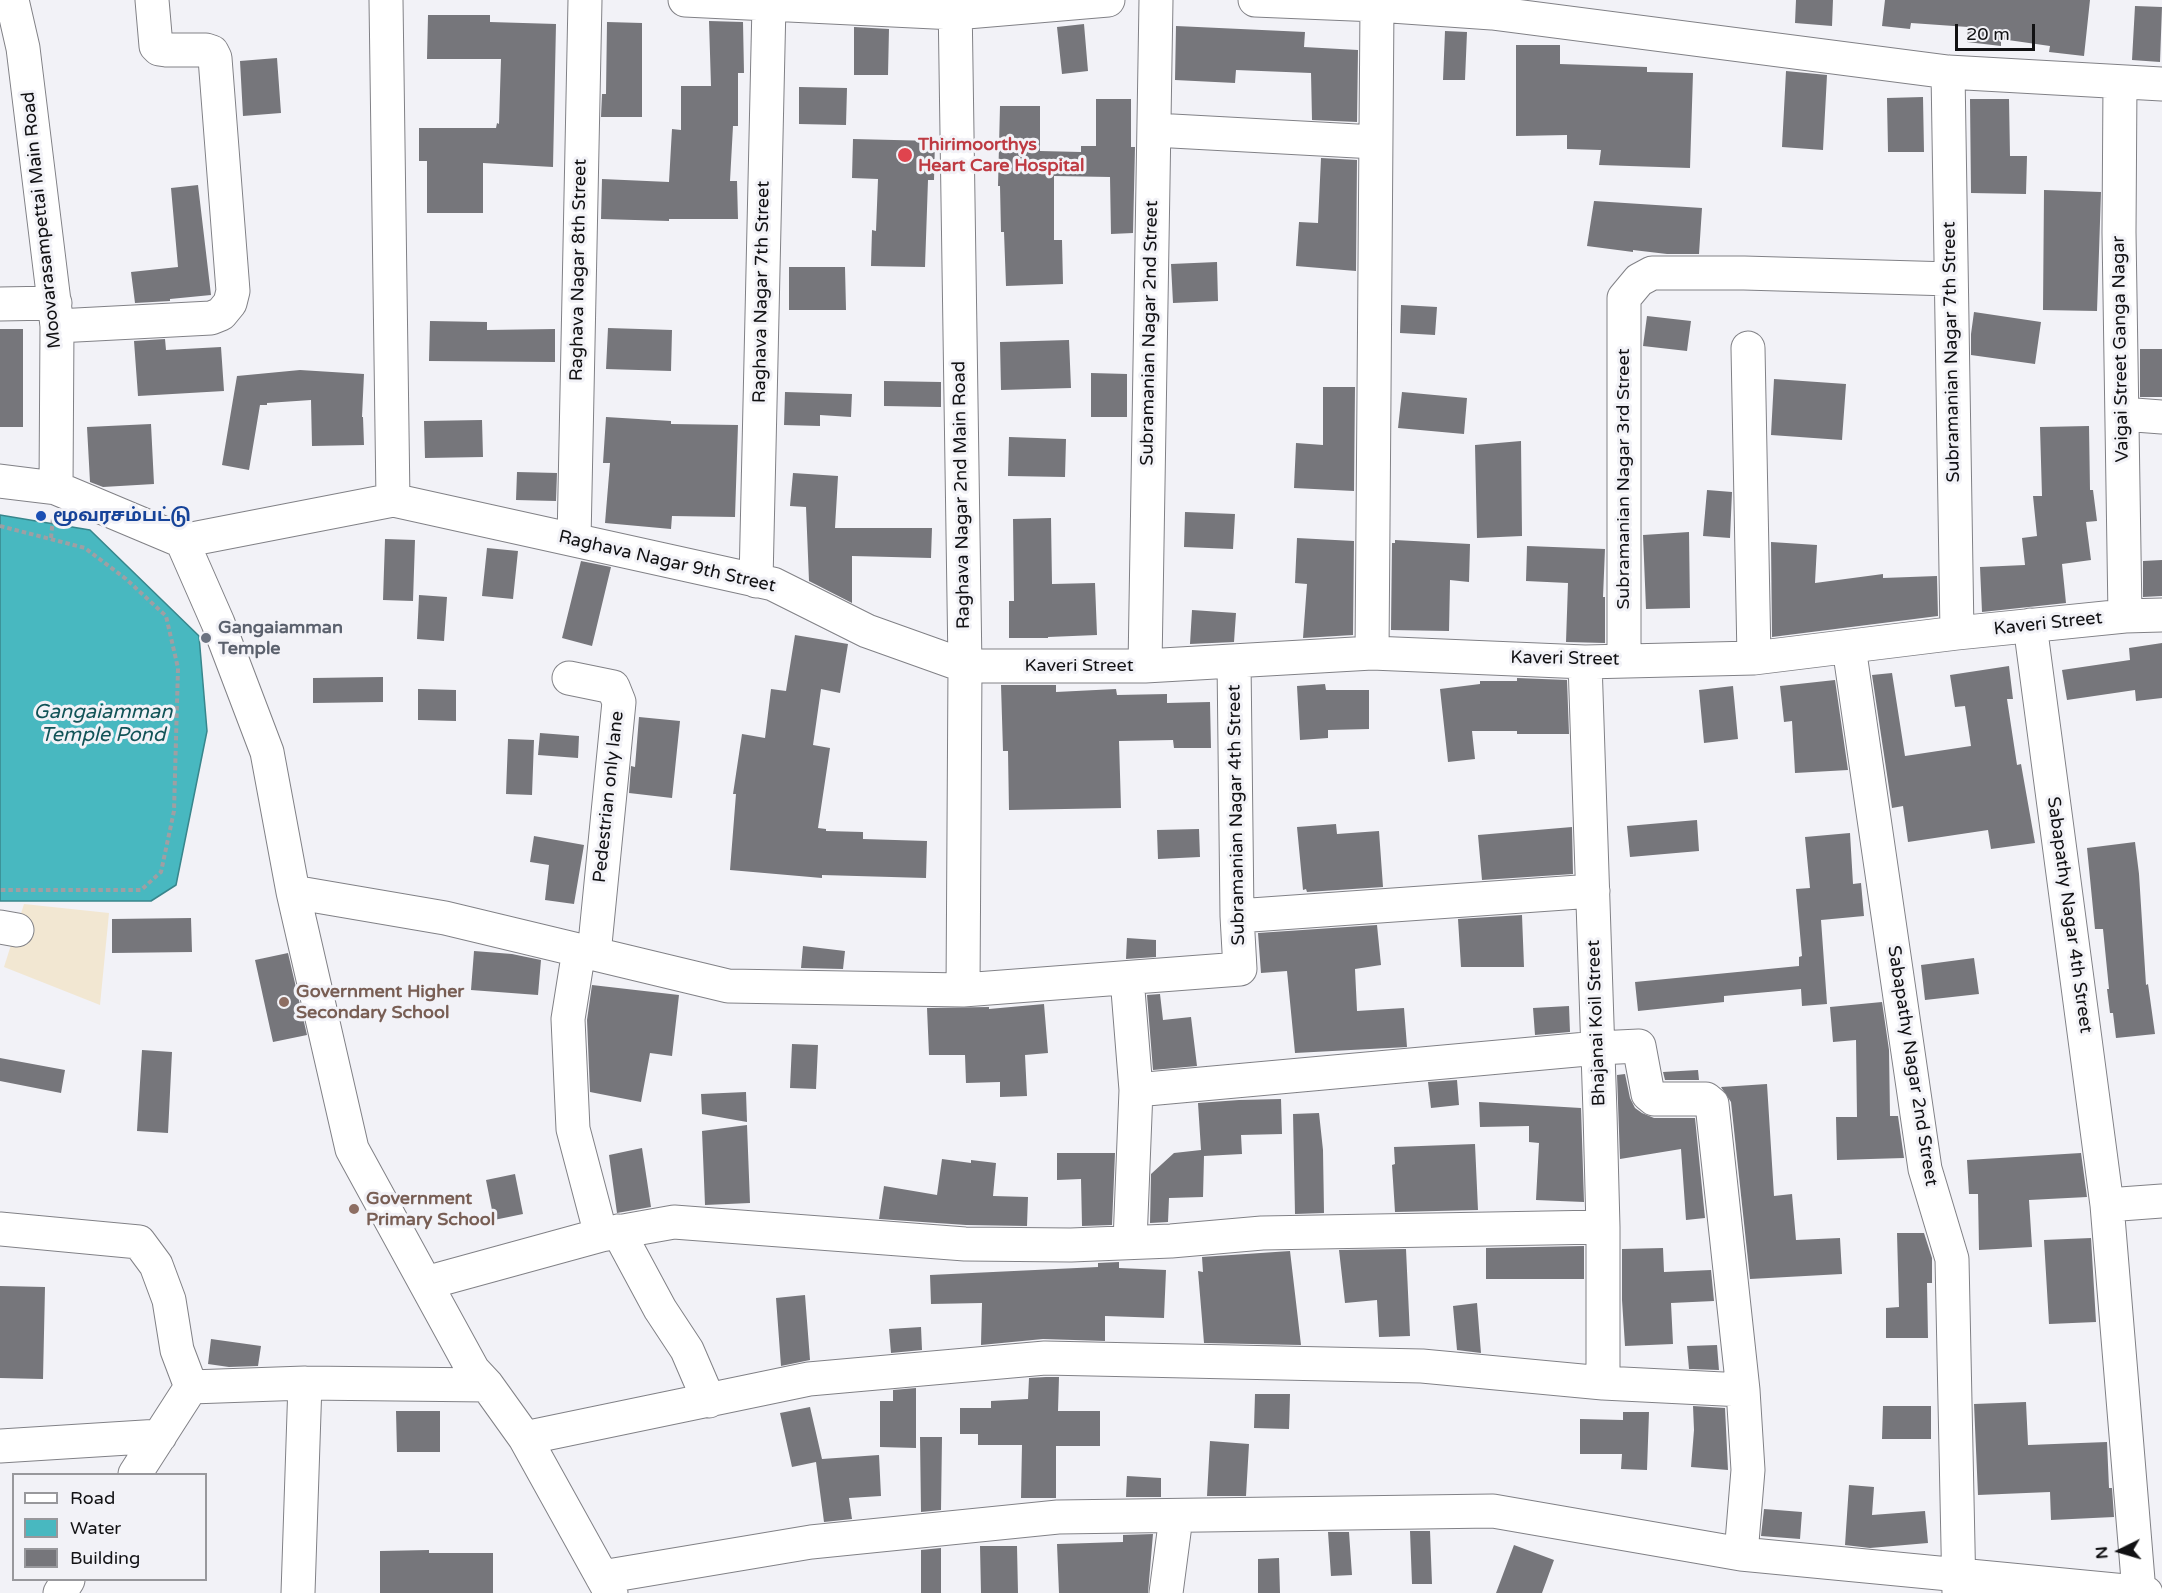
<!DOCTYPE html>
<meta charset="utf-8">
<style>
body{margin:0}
#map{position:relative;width:2162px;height:1593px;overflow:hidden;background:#f2f2f7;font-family:"Varela Round",sans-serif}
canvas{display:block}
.legend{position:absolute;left:12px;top:1473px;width:195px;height:108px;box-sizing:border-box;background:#f2f2f7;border:2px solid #98989c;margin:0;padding:8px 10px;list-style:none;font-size:18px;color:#111113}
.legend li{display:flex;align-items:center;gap:12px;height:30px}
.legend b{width:30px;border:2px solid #98989c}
.north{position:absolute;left:2090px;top:1521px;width:60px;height:60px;-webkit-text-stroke:4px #f2f2f7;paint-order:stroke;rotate:265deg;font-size:16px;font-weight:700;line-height:24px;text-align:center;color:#111113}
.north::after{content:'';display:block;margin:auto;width:21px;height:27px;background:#111113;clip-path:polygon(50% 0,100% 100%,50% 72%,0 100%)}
.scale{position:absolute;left:1955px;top:24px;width:80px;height:27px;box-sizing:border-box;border:3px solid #111113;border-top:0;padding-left:8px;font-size:18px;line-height:21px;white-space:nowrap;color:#111113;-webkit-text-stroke:4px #f2f2f7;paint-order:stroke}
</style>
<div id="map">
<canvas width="2162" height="1593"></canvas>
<ul class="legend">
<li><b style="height:8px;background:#fff"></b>Road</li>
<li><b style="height:16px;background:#48b8c0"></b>Water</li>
<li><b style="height:16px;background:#76767b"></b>Building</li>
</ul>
<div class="north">N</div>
<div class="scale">20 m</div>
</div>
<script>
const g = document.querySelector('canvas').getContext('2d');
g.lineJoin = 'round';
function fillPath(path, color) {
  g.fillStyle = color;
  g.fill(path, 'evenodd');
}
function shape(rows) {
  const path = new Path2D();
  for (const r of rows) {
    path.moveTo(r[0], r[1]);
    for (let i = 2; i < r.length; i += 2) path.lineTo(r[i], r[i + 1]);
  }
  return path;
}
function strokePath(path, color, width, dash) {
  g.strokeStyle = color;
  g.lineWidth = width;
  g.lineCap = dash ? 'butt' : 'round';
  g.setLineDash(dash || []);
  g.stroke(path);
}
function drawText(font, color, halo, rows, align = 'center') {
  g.font = font + ' "Varela Round","Noto Sans Tamil",sans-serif';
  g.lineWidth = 6;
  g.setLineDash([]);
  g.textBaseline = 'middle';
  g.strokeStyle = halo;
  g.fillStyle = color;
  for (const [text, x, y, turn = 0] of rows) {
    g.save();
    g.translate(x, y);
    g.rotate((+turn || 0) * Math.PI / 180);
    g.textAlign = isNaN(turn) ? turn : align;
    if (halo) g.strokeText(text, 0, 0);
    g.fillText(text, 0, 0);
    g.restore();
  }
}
fillPath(shape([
 [24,904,109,913,100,1005,4,967]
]), '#f2e7d2');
const water = shape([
 [0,515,90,530,199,636,207,731,176,885,151,901,0,901,0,515]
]);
fillPath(water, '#48b8c0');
strokePath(water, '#38868c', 1.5);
fillPath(shape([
 [1796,0,1833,0,1832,26,1795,23],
 [1885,0,2090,0,2084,56,2049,52,2050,46,2001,39,2001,46,1967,42,1968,27,1911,23,1910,29,1882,26],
 [2135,6,2162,7,2160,62,2132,60],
 [428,15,490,15,490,22,556,24,553,167,483,163,483,213,427,213,427,161,419,161,419,128,496,128,497,123,499,124,501,59,427,59],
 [709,21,743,22,744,73,738,73,738,126,733,126,730,181,737,181,738,219,669,219,669,221,601,219,602,179,669,182,672,129,681,130,681,86,711,86],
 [607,22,642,23,642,117,601,117,602,94,606,94],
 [1084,24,1088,71,1062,74,1057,27],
 [1176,26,1305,32,1304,47,1358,50,1357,122,1312,120,1311,73,1236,70,1235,83,1175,80],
 [854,27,889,29,888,75,854,75],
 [1445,31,1467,32,1465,80,1443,80],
 [1516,45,1560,45,1560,64,1647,67,1647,72,1693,73,1690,168,1599,165,1601,150,1567,149,1567,135,1516,136],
 [277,58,281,113,243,116,240,61],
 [1786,71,1827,75,1823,150,1782,147],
 [799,87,847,88,846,125,799,124],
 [1923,97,1924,152,1888,152,1887,98],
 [1096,99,1131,99,1131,147,1135,147,1133,233,1111,234,1110,177,1054,176,1054,240,1062,240,1063,284,1006,286,1004,232,1001,232,1000,186,998,186,1000,106,1040,106,1040,151,1081,152,1081,146,1096,146],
 [1970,99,2009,99,2010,156,2027,156,2026,194,1971,193],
 [853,139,935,141,934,180,928,180,925,267,871,266,872,230,876,231,878,179,852,178],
 [1321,158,1357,160,1356,271,1296,266,1299,222,1318,223],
 [198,185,211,295,170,299,170,301,135,303,131,272,178,267,171,188],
 [2044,190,2101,192,2097,311,2043,310],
 [1594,201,1702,208,1699,254,1667,254,1633,250,1633,252,1587,246],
 [1217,262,1218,301,1173,303,1171,264],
 [789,267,845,267,846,310,789,310],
 [1401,305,1437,307,1435,335,1400,333],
 [1974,312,2041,322,2035,364,1971,355,1971,334],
 [1647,316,1691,321,1687,351,1643,346],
 [430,321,487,322,487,330,555,329,555,362,429,361],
 [608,328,672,330,671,371,606,369],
 [0,329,23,329,23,427,0,427],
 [165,339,166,350,221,347,224,391,138,396,134,341],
 [1069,340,1071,388,1001,390,1000,342],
 [2140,349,2162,349,2162,397,2140,397],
 [300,370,364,374,362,417,363,417,364,445,312,446,311,400,267,403,267,405,260,405,249,470,222,465,237,376],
 [1091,373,1127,374,1127,417,1091,417],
 [1774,379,1846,384,1842,440,1771,435],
 [884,381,941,382,941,407,884,406],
 [1323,387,1355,387,1354,491,1294,488,1296,443,1323,445],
 [785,392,852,394,851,417,820,415,820,426,784,425],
 [1402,392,1467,398,1464,434,1398,428],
 [606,417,671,421,671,424,738,425,735,517,672,516,671,529,605,523,610,463,603,463],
 [482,420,483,457,425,458,424,421],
 [151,424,154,484,103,487,90,482,87,427],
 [2089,426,2090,490,2093,490,2097,521,2086,522,2091,560,2062,564,2066,603,1982,612,1980,567,2025,565,2022,538,2037,536,2033,496,2042,496,2040,427],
 [1009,437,1066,439,1065,477,1008,476],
 [1521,441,1522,536,1477,538,1475,445],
 [517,472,557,473,556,501,516,500],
 [793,473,838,476,835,528,932,528,931,558,852,556,852,603,809,581,806,507,790,506],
 [1707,490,1732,492,1730,538,1703,536],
 [1185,512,1235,514,1233,549,1184,547],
 [1051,518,1052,584,1095,583,1097,635,1048,637,1048,638,1009,638,1009,601,1014,601,1013,519],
 [1689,532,1690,608,1646,609,1643,535],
 [1297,538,1354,541,1353,635,1303,638,1307,584,1295,583],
 [385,539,415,540,413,601,383,600],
 [1395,540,1470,544,1469,582,1450,580,1449,631,1391,630,1392,543,1395,543],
 [1771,542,1817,545,1815,583,1883,574,1883,578,1937,576,1938,616,1772,637],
 [1527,546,1605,549,1603,597,1605,597,1605,643,1566,642,1568,583,1526,581],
 [487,548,518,551,513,599,482,596],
 [2162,560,2162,596,2143,597,2143,561],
 [581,561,611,567,592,646,562,638],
 [419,595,447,597,444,641,417,639],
 [1192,610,1236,613,1234,642,1190,644],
 [795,635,848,644,840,693,821,689,813,745,830,748,818,828,826,829,826,831,863,832,863,839,927,841,926,878,822,875,822,878,730,870,736,794,733,794,742,734,765,738,771,689,786,691],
 [2162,643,2162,698,2136,701,2135,690,2067,700,2062,670,2130,660,2129,648],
 [2009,666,2013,699,2007,699,2017,765,2021,764,2035,843,1991,849,1988,830,1908,842,1903,806,1892,808,1872,675,1892,673,1905,756,1971,746,1965,706,1955,707,1950,675],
 [383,677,383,702,313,703,313,678],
 [1517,678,1567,680,1569,734,1517,734,1517,731,1472,731,1475,759,1448,762,1440,689,1480,684,1480,681,1517,681],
 [1835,680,1848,770,1795,773,1792,721,1784,722,1780,686],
 [1325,684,1326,690,1369,690,1369,729,1328,730,1328,738,1300,740,1297,686],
 [1001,685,1056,685,1056,692,1116,689,1117,695,1167,694,1167,703,1210,702,1211,748,1174,748,1173,740,1119,741,1121,808,1009,810,1008,751,1003,751],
 [1733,686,1738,739,1704,743,1699,690],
 [418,689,456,690,456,721,418,720],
 [639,717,680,721,672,798,629,793,631,766,635,767],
 [540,733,579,736,578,758,538,755],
 [508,739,534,740,532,795,506,794],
 [1697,820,1699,851,1630,857,1627,826],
 [1336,824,1337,834,1379,831,1383,887,1307,892,1306,889,1303,890,1297,827],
 [1572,827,1573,874,1482,880,1478,835],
 [1199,829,1200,857,1158,859,1157,830],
 [1850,833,1853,884,1861,883,1864,916,1821,920,1827,1004,1802,1006,1801,989,1724,996,1724,1002,1638,1011,1635,982,1799,966,1799,957,1802,956,1796,889,1810,888,1805,837],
 [534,836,584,845,574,904,545,900,549,865,530,862],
 [2135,842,2139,874,2146,985,2148,984,2155,1034,2116,1038,2113,1013,2110,1013,2107,989,2109,989,2103,929,2095,929,2087,848],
 [1522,915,1524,967,1461,967,1458,919],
 [191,918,192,952,112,953,112,919],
 [1377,925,1381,965,1355,969,1357,1011,1404,1008,1407,1047,1295,1053,1287,971,1261,973,1258,933],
 [1127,938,1156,940,1156,957,1126,959],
 [803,946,845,951,843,969,801,968],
 [474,951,512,954,541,960,538,995,471,990],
 [288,953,307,1035,273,1042,255,960],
 [1974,958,1979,994,1925,1000,1921,965],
 [592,985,679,995,672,1056,650,1053,641,1102,590,1092,587,1020],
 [1160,994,1163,1020,1191,1017,1197,1066,1153,1070,1147,995],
 [1882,1002,1889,1050,1890,1116,1898,1116,1904,1158,1837,1160,1836,1117,1857,1117,1856,1040,1833,1042,1830,1007],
 [1044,1004,1048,1053,1025,1055,1027,1096,1000,1097,1000,1082,966,1083,965,1055,929,1055,927,1008,989,1007,989,1009],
 [1569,1006,1570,1032,1535,1035,1533,1008],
 [792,1044,818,1045,816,1089,790,1088],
 [142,1050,172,1052,168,1133,137,1131],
 [0,1058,65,1070,61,1093,0,1081],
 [1698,1070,1699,1080,1665,1080,1663,1072],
 [1625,1074,1630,1098,1635,1108,1642,1113,1654,1118,1695,1118,1705,1218,1686,1220,1681,1149,1620,1159,1617,1075],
 [1457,1080,1459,1105,1431,1108,1428,1082],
 [1767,1084,1774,1196,1792,1194,1796,1240,1840,1238,1842,1274,1750,1279,1731,1102,1721,1087],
 [746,1092,747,1122,702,1114,701,1094],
 [1281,1099,1282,1134,1241,1135,1242,1154,1204,1156,1203,1197,1169,1198,1168,1222,1150,1223,1151,1174,1174,1153,1201,1150,1198,1103,1239,1100],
 [1479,1102,1581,1108,1584,1202,1536,1200,1539,1143,1529,1142,1529,1126,1480,1127],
 [1319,1113,1323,1150,1324,1213,1295,1214,1293,1114],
 [747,1125,750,1203,705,1205,702,1131],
 [1475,1144,1478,1210,1395,1212,1392,1165,1395,1164,1394,1147],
 [642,1148,651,1207,617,1213,609,1155],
 [1057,1153,1115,1153,1112,1225,1082,1226,1081,1179,1057,1180],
 [2081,1153,2087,1197,2029,1200,2032,1247,1979,1250,1978,1194,1969,1194,1967,1160],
 [942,1159,971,1163,971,1160,996,1163,993,1196,1028,1197,1027,1226,966,1225,879,1219,884,1186,937,1195],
 [515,1174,523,1214,494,1220,486,1180],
 [1897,1233,1924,1233,1932,1258,1932,1283,1927,1283,1928,1338,1886,1338,1886,1308,1899,1307],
 [2091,1238,2096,1322,2049,1324,2044,1240],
 [1584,1246,1584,1279,1486,1279,1486,1248],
 [1663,1248,1664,1272,1711,1270,1714,1301,1671,1303,1673,1344,1625,1346,1622,1300,1622,1249],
 [1406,1249,1410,1336,1379,1337,1377,1300,1345,1303,1339,1250],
 [1290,1251,1301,1345,1204,1343,1198,1271,1203,1272,1202,1257],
 [1119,1262,1119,1268,1166,1270,1164,1318,1105,1316,1105,1341,1043,1339,981,1345,982,1303,931,1304,930,1275,1098,1267,1098,1263],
 [0,1286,45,1287,43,1379,0,1378],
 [805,1295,810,1360,781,1366,776,1298],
 [1477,1303,1481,1353,1457,1350,1453,1306],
 [921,1327,922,1350,891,1353,889,1329],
 [211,1339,261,1346,258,1366,229,1367,208,1364],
 [1717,1345,1719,1370,1689,1369,1687,1346],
 [1046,1377,1059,1377,1058,1411,1100,1411,1100,1446,1056,1446,1056,1498,1021,1498,1022,1445,978,1445,978,1434,960,1434,960,1408,991,1408,991,1401,1028,1399,1029,1378],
 [916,1388,916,1448,880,1447,880,1401,893,1401,893,1390],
 [1255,1394,1290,1394,1289,1429,1254,1428],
 [2026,1402,2028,1445,2107,1442,2109,1488,2112,1488,2114,1517,2051,1520,2050,1492,1978,1495,1974,1404],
 [1693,1406,1725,1408,1728,1470,1691,1467,1694,1430],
 [1883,1406,1931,1406,1931,1439,1882,1439],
 [810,1407,822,1459,879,1455,881,1496,849,1498,852,1519,824,1522,816,1462,792,1467,780,1413],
 [396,1411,440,1411,440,1452,397,1452],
 [1623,1412,1649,1412,1647,1470,1621,1469,1622,1454,1580,1454,1580,1419,1623,1420],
 [920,1437,942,1437,941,1510,921,1512],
 [1210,1441,1249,1444,1246,1496,1207,1496],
 [1127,1476,1161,1478,1161,1497,1126,1497],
 [1849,1485,1874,1487,1872,1515,1925,1511,1928,1543,1870,1548,1845,1545],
 [1764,1509,1802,1512,1800,1539,1761,1536],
 [1410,1531,1430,1531,1432,1584,1412,1584],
 [1328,1532,1349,1532,1352,1575,1331,1576],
 [1153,1534,1148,1593,1059,1593,1057,1544,1123,1542,1123,1535],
 [1514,1545,1554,1560,1542,1593,1496,1593],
 [980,1546,1017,1546,1018,1593,981,1593],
 [941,1548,941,1593,921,1593,921,1550],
 [429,1550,429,1553,493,1553,493,1593,380,1593,380,1551],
 [1279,1558,1280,1593,1258,1593,1258,1559]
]), '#76767b');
const minor = shape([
 [12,0,23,48,57,326,56,488],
 [386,0,393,500],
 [685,0,955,13,1108,0],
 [955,0,965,666,963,990],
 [1255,0,1377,5,1492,13,1948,72,2162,84],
 [1948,72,1957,633],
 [2120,82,2119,232,2125,616],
 [1154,130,1375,142],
 [0,304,55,303],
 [57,326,211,318,221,314,230,303,233,291,215,58,212,52,206,50,166,50,159,49,156,46,152,0],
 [1748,348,1754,658],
 [2122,414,2162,417],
 [0,481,56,488,182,541,218,623,267,752,293,892,352,1149,473,1370,487,1385,525,1438,611,1593],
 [574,540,585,0],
 [182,541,393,500,773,584,867,631,965,666,1145,666,1372,653,1585,662,1754,658,1957,633,2125,616,2162,615],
 [756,581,769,4],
 [2030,625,2107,1205],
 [1849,647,1925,1169,1952,1259,1959,1593],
 [1372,653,1377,5],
 [1624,661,1624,298,1639,280,1652,273,1744,273,1951,279],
 [1585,662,1600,1113,1603,1227,1603,1383],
 [1145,666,1156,0],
 [569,678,613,687,619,702,594,954],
 [293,892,445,918,728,986,963,990,1240,969,1237,916,1234,661],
 [1237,916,1593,891],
 [0,927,17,930],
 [579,950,568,1019,573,1129,601,1235],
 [0,1229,139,1242,156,1265,169,1300,177,1350,191,1387,305,1383,487,1385],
 [618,1231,660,1309,687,1350,709,1401],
 [1130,1242,1136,1090],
 [426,1283,601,1235,674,1222,965,1244,1071,1245,1171,1241,1262,1233,1603,1227],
 [525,1438,809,1379,1045,1358,1422,1366,1603,1383,1743,1390,1712,1104,1706,1099,1654,1099,1648,1094,1639,1046,1598,1048,1136,1090,1127,978],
 [0,1446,160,1436],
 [135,1474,191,1387],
 [1741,1554,1748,1470,1743,1390],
 [602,1577,811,1542,1058,1517,1493,1511,1741,1554,2146,1593],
 [2139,1592,2107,1205,2162,1201],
 [60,1593,68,1580],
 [298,1593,305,1383],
 [1166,1593,1176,1517]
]);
strokePath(minor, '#818186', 35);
strokePath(shape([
 [0,526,85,548,126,579,166,616,178,668,174,811,161,872,141,890,0,890],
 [51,538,53,518]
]), '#9f9fa3', 4, [4.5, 3]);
strokePath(minor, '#fff', 33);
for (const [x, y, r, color] of [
 [905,155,8,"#e0444e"],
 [41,516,6,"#1a4fb4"],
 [206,638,6,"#6b7280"],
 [284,1002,6,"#8d6e63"],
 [354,1209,6,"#8d6e63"]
]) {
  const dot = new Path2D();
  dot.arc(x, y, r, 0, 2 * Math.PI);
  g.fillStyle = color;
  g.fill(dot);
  strokePath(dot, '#f2f2f7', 2);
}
drawText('bold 18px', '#be3a42', '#f2f2f7', [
 ["Thirimoorthys",918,145],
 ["Heart Care Hospital",918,166]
], 'left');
drawText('18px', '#111113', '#f2f2f7', [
 ["Moovarasampettai Main Road",42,220,-96],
 ["Raghava Nagar 8th Street",579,270,-89],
 ["Raghava Nagar 7th Street",762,292,-89],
 ["Subramanian Nagar 2nd Street",1150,333,-89],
 ["Vaigai Street Ganga Nagar",2121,349,-91],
 ["Subramanian Nagar 7th Street",1952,352,-91],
 ["Subramanian Nagar 3rd Street",1624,479,-90],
 ["Raghava Nagar 2nd Main Road",962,495,-91],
 ["Raghava Nagar 9th Street",667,562,13],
 ["Kaveri Street",2048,624,-6],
 ["Kaveri Street",1565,659,1],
 ["Kaveri Street",1079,666],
 ["Pedestrian only lane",609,797,-84],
 ["Subramanian Nagar 4th Street",1237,815,-91],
 ["Sabapathy Nagar 4th Street",2069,915,82],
 ["Bhajanai Koil Street",1597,1023,-92],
 ["Sabapathy Nagar 2nd Street",1912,1066,81]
]);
drawText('bold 18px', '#164399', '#f2f2f7', [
 ["மூவரசம்பட்டு",53,516]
], 'left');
drawText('bold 18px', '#5b616d', '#f2f2f7', [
 ["Gangaiamman",218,628],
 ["Temple",218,649]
], 'left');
drawText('bold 18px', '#785e54', '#f2f2f7', [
 ["Government Higher",296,992],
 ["Secondary School",296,1013],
 ["Government",366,1199],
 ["Primary School",366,1220]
], 'left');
drawText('italic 20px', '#115357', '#f2f2f7', [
 ["Gangaiamman",103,713],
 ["Temple Pond",103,736]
]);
</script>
